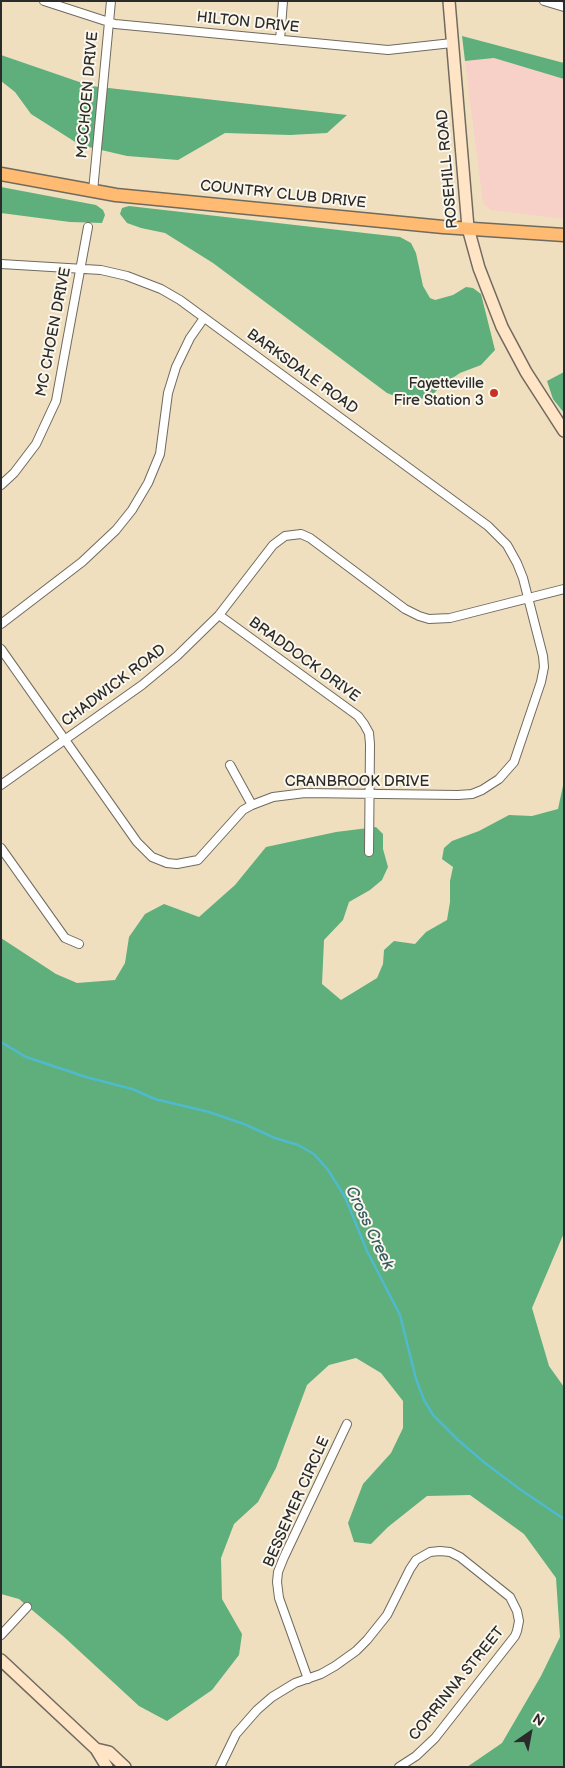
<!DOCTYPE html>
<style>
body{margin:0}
#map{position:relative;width:565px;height:1768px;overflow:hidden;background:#efdfbf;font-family:"Balsamiq Sans",sans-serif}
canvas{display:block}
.frame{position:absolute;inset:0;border:2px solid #2b2b2b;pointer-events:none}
.north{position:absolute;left:505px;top:1708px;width:50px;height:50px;-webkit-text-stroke:4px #fbf7ec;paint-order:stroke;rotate:33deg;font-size:14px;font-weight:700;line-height:20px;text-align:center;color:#2b2b2b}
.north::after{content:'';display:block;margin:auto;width:18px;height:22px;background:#2b2b2b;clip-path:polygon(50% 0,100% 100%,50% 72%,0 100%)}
</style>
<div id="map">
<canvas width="565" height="1768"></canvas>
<div class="frame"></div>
<div class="north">N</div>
</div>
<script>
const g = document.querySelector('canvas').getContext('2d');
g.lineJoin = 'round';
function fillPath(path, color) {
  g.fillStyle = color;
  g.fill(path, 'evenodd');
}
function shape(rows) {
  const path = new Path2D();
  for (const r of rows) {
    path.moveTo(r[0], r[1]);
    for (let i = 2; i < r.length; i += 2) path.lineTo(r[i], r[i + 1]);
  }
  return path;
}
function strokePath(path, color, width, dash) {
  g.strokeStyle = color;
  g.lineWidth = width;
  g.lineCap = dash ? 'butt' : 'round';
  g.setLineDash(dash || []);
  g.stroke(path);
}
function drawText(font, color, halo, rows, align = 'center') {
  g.font = font + ' "Balsamiq Sans",sans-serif';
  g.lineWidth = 4;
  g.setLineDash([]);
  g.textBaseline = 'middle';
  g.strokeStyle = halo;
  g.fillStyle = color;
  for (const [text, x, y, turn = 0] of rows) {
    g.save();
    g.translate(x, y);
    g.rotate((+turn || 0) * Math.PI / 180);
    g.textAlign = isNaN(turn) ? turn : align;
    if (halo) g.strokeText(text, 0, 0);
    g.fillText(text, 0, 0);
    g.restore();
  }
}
fillPath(shape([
 [494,58,564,79,564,219,491,210,483,203,465,61]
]), '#f7d1c8');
fillPath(shape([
 [462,36,564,63,564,79,494,58,465,61],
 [1,55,91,86,347,115,327,133,290,135,225,133,178,160,127,156,80,145,31,114,15,92,1,81],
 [1,187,96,205,103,210,105,215,102,223,70,222,1,213],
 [129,206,400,237,411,243,416,253,423,286,430,298,435,300,453,295,466,287,473,288,481,294,495,350,481,365,460,373,442,385,431,396,410,402,387,393,213,263,165,233,141,228,127,223,120,214,122,208],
 [564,372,564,413,553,399,547,381],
 [564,781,564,1233,532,1308,549,1366,564,1387,564,1767,467,1767,502,1743,541,1676,560,1637,556,1578,524,1534,470,1495,427,1496,388,1527,371,1544,354,1542,348,1523,363,1484,391,1453,403,1428,403,1401,381,1373,356,1358,329,1365,307,1385,276,1468,258,1502,234,1524,221,1558,222,1599,242,1634,239,1655,212,1690,167,1721,139,1706,63,1636,19,1599,1,1594,1,938,56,974,77,983,115,980,125,963,129,937,145,914,164,904,199,917,235,885,266,847,336,832,376,827,383,834,383,849,388,867,382,880,370,890,349,902,343,920,324,940,322,984,341,1000,377,978,383,964,384,950,394,941,415,944,426,932,447,920,450,902,450,881,453,867,442,859,444,848,452,841,479,831,509,815,532,816,558,809]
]), '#5eaf7b');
strokePath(shape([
 [1,1042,26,1057,86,1077,132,1089,155,1099,209,1112,244,1124,275,1138,298,1145,314,1154,328,1170,345,1197,367,1251,400,1315,416,1379,424,1400,433,1415,458,1440,485,1463,521,1490,564,1519]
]), '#4fb9cd', 2.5);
const street = shape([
 [44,1,115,24,388,50,452,43],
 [544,1,564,7],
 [280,40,283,1],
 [93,191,111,1],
 [1,264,101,270,127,276,161,289,180,300,488,526,507,545,517,563,523,578,543,656,544,667,541,682,514,762,499,779,482,790,472,794,458,795,305,793,273,797,252,805,243,810,198,860,177,864,167,863,152,857,137,842,1,649],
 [1,485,14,473,36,444,56,401,88,227],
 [219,615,358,716,364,724,369,733,370,744,369,852],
 [1,624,82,562,116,530,132,510,148,483,160,454,168,393,176,367,190,338,204,318],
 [230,765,252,805],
 [1,785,142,685,177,656,219,615,273,545,285,536,301,534,310,538,405,609,419,616,429,619,450,618,564,589],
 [1,848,65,938,79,944],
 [1,1635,27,1607],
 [308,1679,279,1598,277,1582,278,1572,284,1557,347,1424],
 [220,1767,236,1734,257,1710,272,1697,295,1683,321,1674,335,1666,356,1651,367,1640,387,1615,410,1569,416,1560,430,1552,440,1551,450,1552,460,1557,510,1597,517,1611,519,1621,517,1631,515,1636,435,1738,416,1756,399,1767]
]);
const secondary = shape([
 [449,1,468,228,479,268,502,327,526,372,564,431],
 [1,1660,96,1749,107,1767],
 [96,1749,109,1752,125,1767]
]);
const primary = shape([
 [1,174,116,195,443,227,564,235]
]);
strokePath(street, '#706a5f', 10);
strokePath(secondary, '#706a5f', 14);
strokePath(primary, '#706a5f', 15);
strokePath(street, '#fff', 8);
strokePath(secondary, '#ffe4c6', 11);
strokePath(primary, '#ffbb71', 12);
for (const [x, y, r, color] of [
 [494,393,5,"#c8321e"]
]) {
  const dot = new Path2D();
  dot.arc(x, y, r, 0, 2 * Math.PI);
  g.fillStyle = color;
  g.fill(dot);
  strokePath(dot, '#fbf7ec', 2);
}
drawText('15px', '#2b2b2b', '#fbf7ec', [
 ["HILTON DRIVE",248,23,6],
 ["MCCHOEN DRIVE",88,95,-85],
 ["ROSEHILL ROAD",448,169,-95],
 ["COUNTRY CLUB DRIVE",283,195,6],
 ["MC CHOEN DRIVE",54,332,-79],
 ["BARKSDALE ROAD",302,372,36],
 ["BRADDOCK DRIVE",304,660,36],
 ["CHADWICK ROAD",114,686,-37],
 ["CRANBROOK DRIVE",357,782],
 ["BESSEMER CIRCLE",297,1502,-66],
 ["CORRINNA STREET",457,1684,-51]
]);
drawText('15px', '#2b2b2b', '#fbf7ec', [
 ["Fayetteville",484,384],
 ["Fire Station 3",484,401]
], 'right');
drawText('italic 16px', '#385d64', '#fbf7ec', [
 ["Cross Creek",369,1228,64]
]);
</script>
